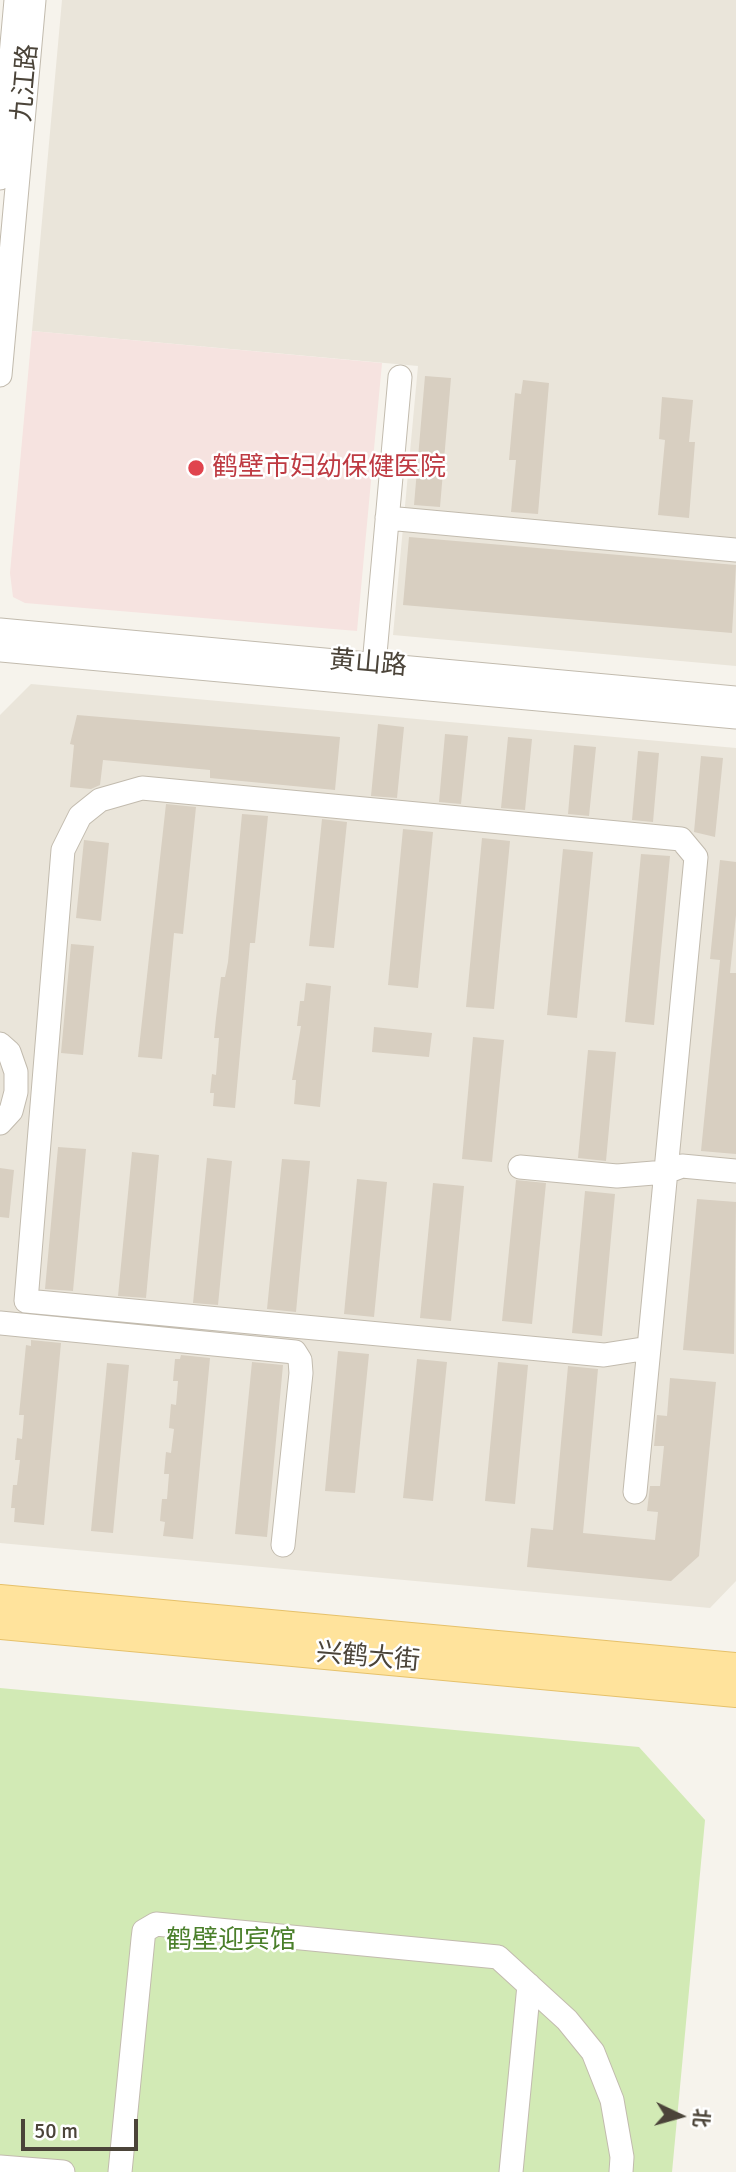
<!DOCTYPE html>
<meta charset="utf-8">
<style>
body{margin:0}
#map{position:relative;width:736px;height:2172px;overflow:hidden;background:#f6f3ec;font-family:Signika,"Noto Sans SC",sans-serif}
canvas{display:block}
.north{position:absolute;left:645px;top:2081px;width:70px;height:70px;-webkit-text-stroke:5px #fff;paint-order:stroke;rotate:95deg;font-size:19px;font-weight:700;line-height:28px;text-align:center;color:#4b4439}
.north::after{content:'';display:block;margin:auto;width:24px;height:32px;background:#4b4439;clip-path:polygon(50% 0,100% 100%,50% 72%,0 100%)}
.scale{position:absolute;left:21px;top:2119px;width:117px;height:32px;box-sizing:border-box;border:4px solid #4b4439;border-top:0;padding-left:9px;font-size:21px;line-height:24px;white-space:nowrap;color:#4b4439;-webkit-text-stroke:5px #fff;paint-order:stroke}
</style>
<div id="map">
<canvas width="736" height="2172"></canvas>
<div class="north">北</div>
<div class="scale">50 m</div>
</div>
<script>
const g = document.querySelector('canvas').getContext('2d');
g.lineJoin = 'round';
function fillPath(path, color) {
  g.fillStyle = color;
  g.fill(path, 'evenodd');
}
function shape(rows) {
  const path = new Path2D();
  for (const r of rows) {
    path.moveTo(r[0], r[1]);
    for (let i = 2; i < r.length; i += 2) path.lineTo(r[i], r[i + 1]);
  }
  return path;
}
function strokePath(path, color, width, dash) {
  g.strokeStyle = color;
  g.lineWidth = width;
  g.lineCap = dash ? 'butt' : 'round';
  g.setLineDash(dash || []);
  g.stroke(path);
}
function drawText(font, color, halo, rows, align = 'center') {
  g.font = font + ' Signika,"Noto Sans SC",sans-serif';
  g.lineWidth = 5;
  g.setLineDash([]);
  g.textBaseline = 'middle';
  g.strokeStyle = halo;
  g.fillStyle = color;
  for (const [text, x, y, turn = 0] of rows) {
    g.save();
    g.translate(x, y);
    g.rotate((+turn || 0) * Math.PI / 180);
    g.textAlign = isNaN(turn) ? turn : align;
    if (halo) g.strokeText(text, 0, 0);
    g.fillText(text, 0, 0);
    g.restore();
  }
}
fillPath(shape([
 [62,0,736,0,736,666,393,635,418,366,32,331],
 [31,684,736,748,736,1581,710,1608,0,1543,0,715]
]), '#eae5da');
fillPath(shape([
 [32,331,382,363,357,631,25,603,13,597,10,573]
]), '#f6e3e0');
fillPath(shape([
 [0,1688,639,1747,705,1820,672,2172,0,2172]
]), '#d2eab5');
fillPath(shape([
 [425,376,451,378,440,507,414,505],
 [523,380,549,383,538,514,511,512,516,460,509,460,515,393,521,394],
 [662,397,693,400,689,442,695,442,689,518,658,515,665,440,659,439],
 [409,537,736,565,732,633,403,605],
 [77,715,340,737,335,790,210,778,210,770,103,760,100,785,91,789,70,787,74,745,70,744],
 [378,724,404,727,397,798,371,796],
 [445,734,468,736,461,804,439,802],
 [508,737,532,739,525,810,501,808],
 [574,745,596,747,589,816,568,814],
 [638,751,659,753,653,822,632,820],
 [701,756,723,758,715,837,694,832],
 [166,804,196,807,183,934,174,933,162,1059,138,1057],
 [242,814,268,816,255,943,250,943,235,1108,213,1106,214,1093,210,1093,212,1074,216,1075,219,1038,214,1038,216,1018,221,977,225,977,228,962],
 [322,819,347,822,334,948,309,946],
 [403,829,433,832,418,988,388,985],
 [482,838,510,841,494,1009,466,1007],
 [84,840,109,843,101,921,76,918],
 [563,849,593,852,577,1018,547,1015],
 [641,854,670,856,654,1025,625,1022],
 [720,860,736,862,736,915,730,973,736,973,736,1154,701,1151,720,960,710,959],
 [71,944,94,946,83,1055,61,1053],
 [306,983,331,986,320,1107,294,1104,296,1080,292,1080,301,1026,297,1026,300,1001,304,1001],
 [374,1027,432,1033,429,1057,372,1052],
 [473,1037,504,1040,492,1162,462,1159],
 [588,1050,616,1052,606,1161,578,1158],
 [58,1147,86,1149,73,1291,45,1289],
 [132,1152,159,1155,146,1298,118,1296],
 [207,1158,232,1161,218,1305,193,1303],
 [282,1159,310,1161,296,1312,267,1309],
 [0,1168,14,1170,9,1218,0,1217],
 [357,1179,387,1182,374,1317,344,1314],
 [516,1180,546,1183,532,1324,502,1321],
 [433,1183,464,1186,451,1321,420,1318],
 [585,1191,615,1194,602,1336,572,1333],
 [697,1199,736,1202,734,1354,683,1350],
 [31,1340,61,1343,44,1525,14,1522,15,1508,11,1508,13,1485,17,1485,20,1460,15,1460,17,1438,22,1439,24,1415,19,1415,26,1345,31,1346],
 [338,1351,369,1354,355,1493,325,1491],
 [181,1355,210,1358,193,1539,163,1536,165,1522,160,1521,162,1499,167,1499,169,1474,164,1474,166,1452,171,1453,174,1429,169,1428,171,1404,176,1405,178,1381,173,1381,175,1359,180,1359],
 [417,1359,447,1362,433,1501,403,1498],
 [252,1362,283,1365,267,1537,235,1534],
 [498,1362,528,1365,515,1504,485,1501],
 [107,1363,129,1365,113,1533,91,1531],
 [568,1366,598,1369,583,1533,655,1540,658,1512,647,1511,650,1486,660,1486,664,1446,654,1446,657,1415,667,1416,670,1378,716,1382,699,1556,671,1581,527,1567,531,1528,553,1530]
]), '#d8cfc1');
const minor = shape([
 [0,178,16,0],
 [0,375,34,0],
 [387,518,736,550],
 [0,630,736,698],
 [0,650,736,717],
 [374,665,400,377],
 [0,1044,9,1052,16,1072,16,1092,11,1111,0,1123],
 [520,1167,617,1176,666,1172,682,1166,736,1171],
 [0,1323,295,1352,300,1360,301,1373,283,1545],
 [635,1492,649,1348,696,857,681,839,142,788,100,800,80,816,63,850,26,1301,604,1355,649,1348],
 [0,2167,63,2172],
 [120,2172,143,1939,144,1931,156,1924,498,1957,567,2020,593,2052,612,2100,622,2157,621,2172],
 [511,2172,529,1985]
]);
const major = shape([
 [0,1600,736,1668],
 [0,1624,736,1692]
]);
strokePath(minor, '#c2bbae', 25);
strokePath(major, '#e6c16a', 32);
strokePath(minor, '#fff', 23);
strokePath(major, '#ffe39c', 30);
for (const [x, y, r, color] of [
 [196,468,9,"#e0444e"]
]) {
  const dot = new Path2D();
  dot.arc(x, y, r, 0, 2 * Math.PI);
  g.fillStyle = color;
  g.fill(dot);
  strokePath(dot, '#fff', 2.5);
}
drawText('26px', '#4b4439', '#fff', [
 ["九江路",26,83,-85],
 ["黄山路",368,664,5],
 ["兴鹤大街",368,1658,5]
]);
drawText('26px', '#be3a42', '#fff', [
 ["鹤壁市妇幼保健医院",212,468]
], 'left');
drawText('26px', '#4a7f2a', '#fff', [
 ["鹤壁迎宾馆",231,1941]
]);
</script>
